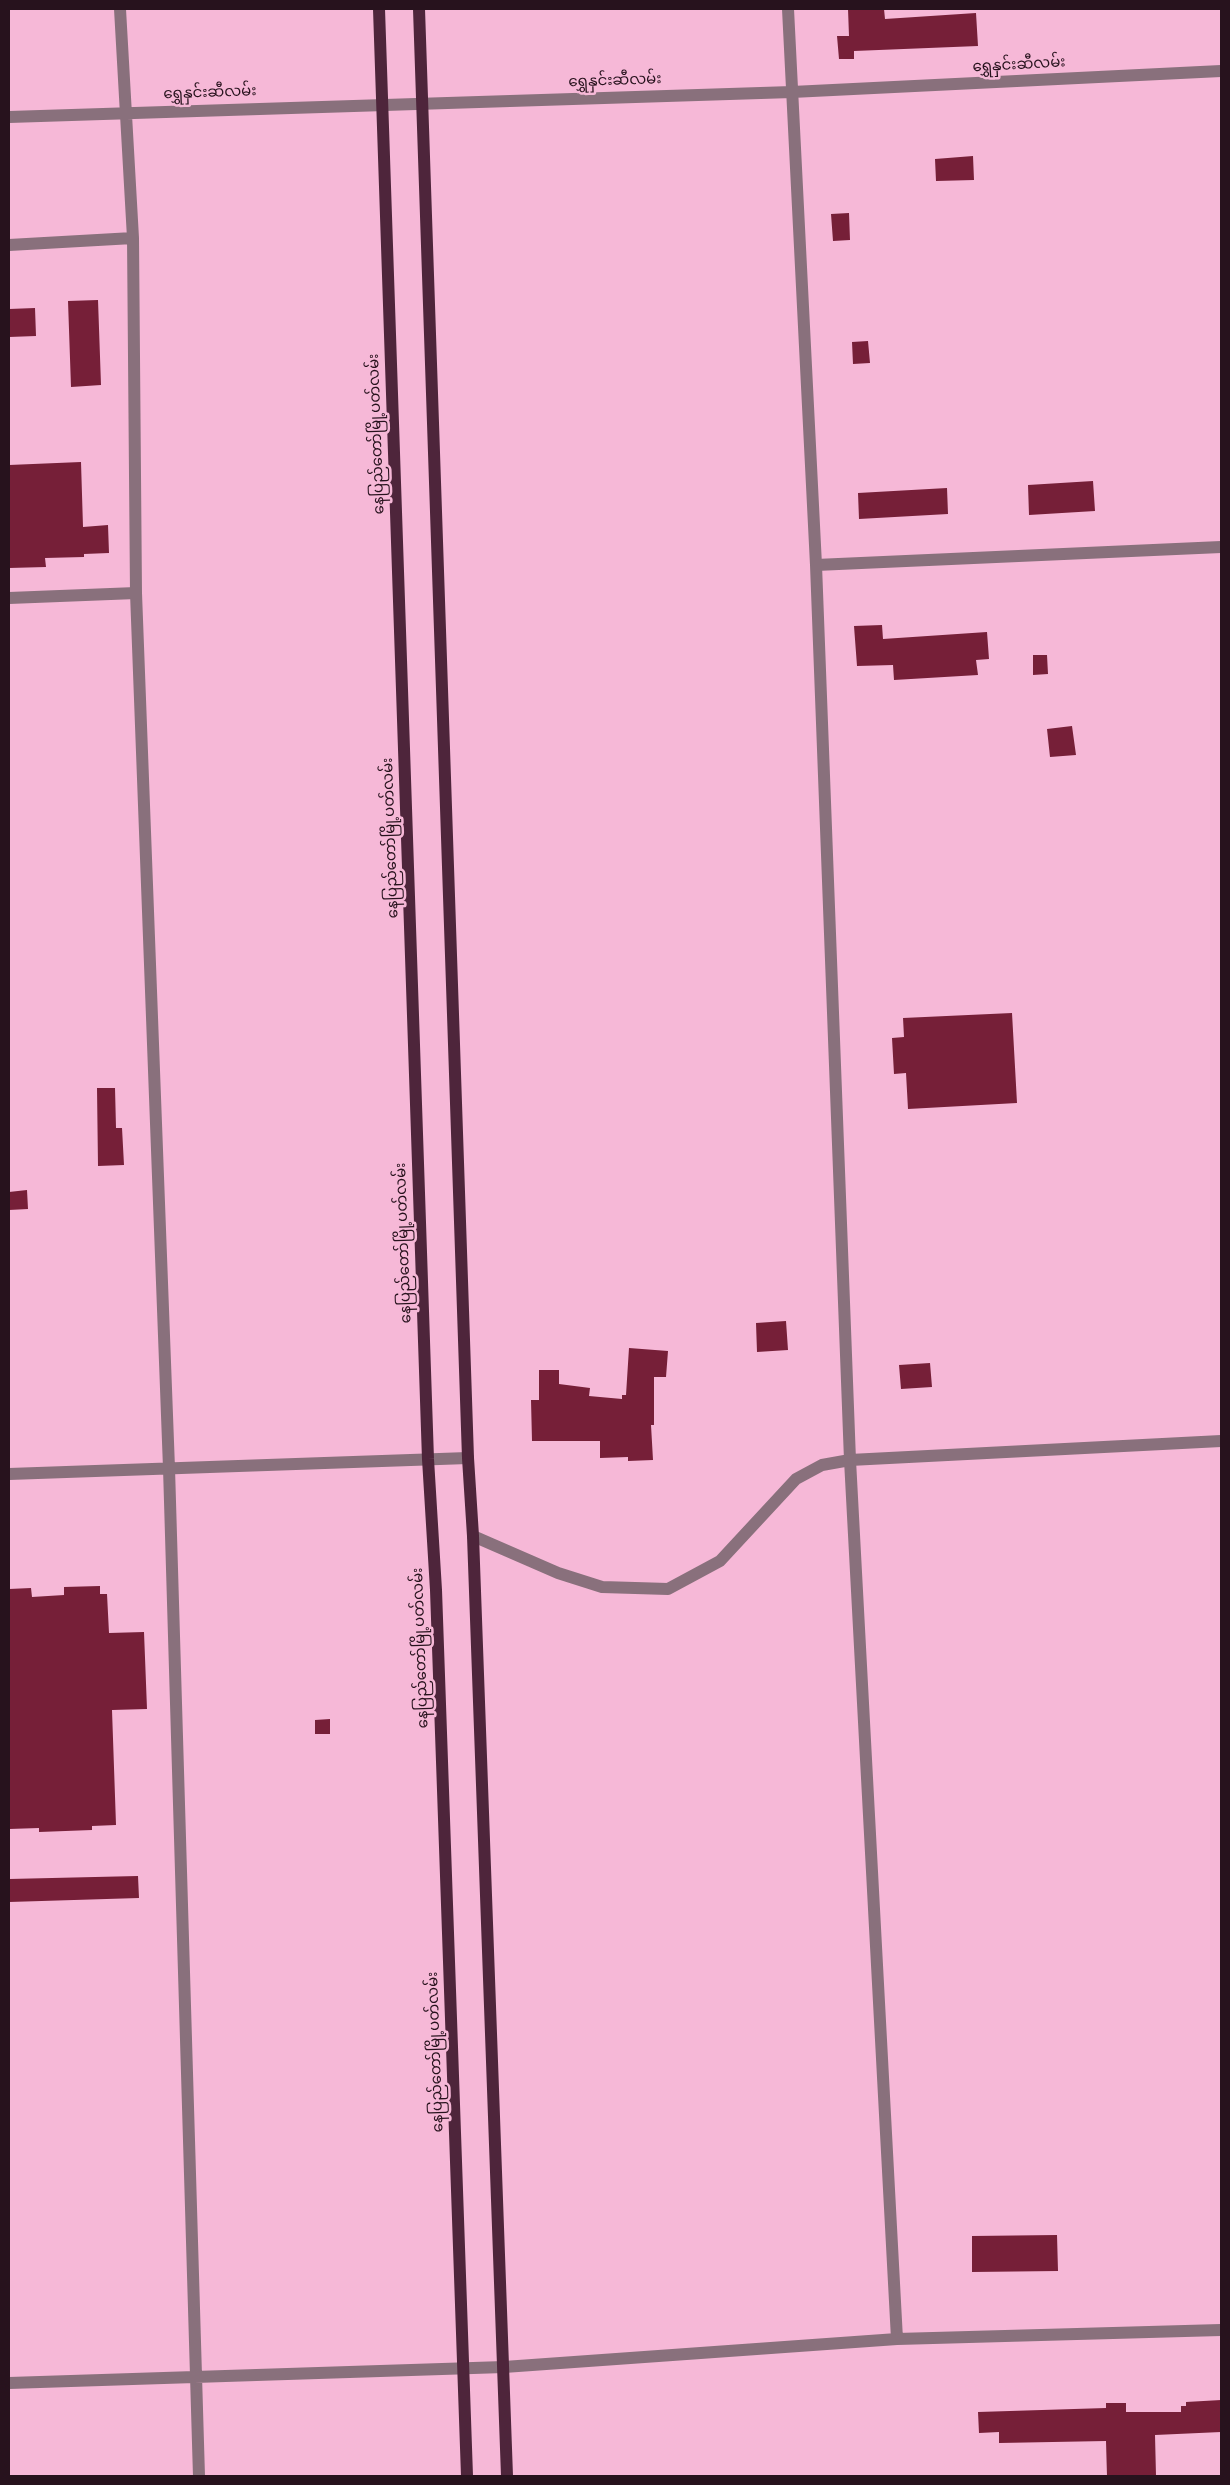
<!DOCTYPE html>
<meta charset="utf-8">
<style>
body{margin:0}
#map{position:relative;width:1230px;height:2485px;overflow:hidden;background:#f6b8d7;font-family:"Roboto Condensed",sans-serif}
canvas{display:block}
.frame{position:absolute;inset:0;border:10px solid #27121d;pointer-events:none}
</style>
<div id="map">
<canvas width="1230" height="2485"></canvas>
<div class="frame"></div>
</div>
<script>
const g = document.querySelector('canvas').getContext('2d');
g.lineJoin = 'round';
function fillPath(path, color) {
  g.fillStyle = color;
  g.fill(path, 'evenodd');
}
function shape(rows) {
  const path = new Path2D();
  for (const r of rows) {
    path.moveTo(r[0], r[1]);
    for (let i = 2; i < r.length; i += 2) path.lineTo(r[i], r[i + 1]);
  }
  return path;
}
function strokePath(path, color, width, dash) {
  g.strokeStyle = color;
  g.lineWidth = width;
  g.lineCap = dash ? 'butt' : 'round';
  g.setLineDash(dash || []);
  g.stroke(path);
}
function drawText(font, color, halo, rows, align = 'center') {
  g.font = font + ' "Roboto Condensed","Noto Sans Myanmar",sans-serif';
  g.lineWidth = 5;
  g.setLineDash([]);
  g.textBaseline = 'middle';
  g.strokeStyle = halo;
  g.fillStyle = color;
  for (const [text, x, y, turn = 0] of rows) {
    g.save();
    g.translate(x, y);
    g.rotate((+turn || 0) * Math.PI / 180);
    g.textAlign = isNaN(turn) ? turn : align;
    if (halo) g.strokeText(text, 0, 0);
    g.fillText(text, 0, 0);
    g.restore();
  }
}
fillPath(shape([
 [848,9,884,9,885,19,976,13,978,46,854,51,854,59,839,59,837,36,849,36],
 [973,156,974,180,936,181,935,159],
 [849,213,850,240,833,241,831,214],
 [98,300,101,385,71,387,68,301],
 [35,308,36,336,9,337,9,309],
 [868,341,870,363,853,364,852,342],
 [81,462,83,527,108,525,109,553,84,554,84,557,45,558,46,567,9,568,9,465],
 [1093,481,1095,511,1029,515,1028,485],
 [947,488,948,514,859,519,858,493],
 [882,625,883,639,987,632,989,659,976,660,978,675,894,680,893,665,857,666,854,626],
 [1033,655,1047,655,1048,674,1033,675],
 [1072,726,1076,755,1050,757,1047,729],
 [1012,1013,1017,1103,908,1109,906,1073,894,1074,892,1038,904,1037,903,1018],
 [97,1088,115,1088,116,1128,122,1128,124,1165,98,1166],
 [27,1190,28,1209,9,1210,9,1192],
 [786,1321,788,1350,757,1352,756,1323],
 [629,1348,668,1351,666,1377,654,1377,654,1425,651,1425,653,1460,628,1461,628,1457,600,1458,600,1441,532,1441,531,1400,539,1400,539,1370,559,1370,559,1384,590,1388,589,1396,622,1399,622,1395,626,1395],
 [930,1363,932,1387,901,1389,899,1365],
 [100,1586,100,1594,107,1594,109,1633,144,1632,147,1709,112,1710,116,1825,92,1826,92,1830,39,1832,39,1828,9,1829,9,1589,31,1588,32,1597,64,1595,64,1587],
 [330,1719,330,1734,315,1734,315,1720],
 [138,1876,139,1898,9,1902,9,1879],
 [1057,2235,1058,2271,972,2272,972,2236],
 [1221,2400,1221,2432,1155,2435,1156,2476,1107,2476,1106,2441,999,2443,999,2432,979,2433,978,2412,1106,2408,1106,2403,1126,2403,1126,2412,1181,2412,1181,2406,1186,2406,1186,2402]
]), '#761f38');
strokePath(shape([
 [788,9,816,565,850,1460,897,2339],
 [9,117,792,92,1221,71],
 [9,245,133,238,120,9],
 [816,565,1221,547],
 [136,593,169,1468,199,2476],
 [9,598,136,593,133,238],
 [9,1474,468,1458],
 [473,1536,558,1573,602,1587,668,1589,720,1561,796,1479,822,1465,850,1460,1221,1441],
 [9,2383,504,2367,897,2339,1221,2330]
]), '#89707c', 12);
strokePath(shape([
 [379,9,428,1459,436,1590,467,2476],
 [419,9,468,1458,473,1536,507,2476]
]), '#4e253b', 12);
drawText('15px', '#27121d', '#f6b8d7', [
 ["ရွှေနှင်းဆီလမ်း",1019,65,-3],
 ["ရွှေနှင်းဆီလမ်း",615,81,-2],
 ["ရွှေနှင်းဆီလမ်း",210,93,-2],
 ["နေပြည်တော်မြို့ပတ်လမ်း",377,434,-92],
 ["နေပြည်တော်မြို့ပတ်လမ်း",391,838,-92],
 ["နေပြည်တော်မြို့ပတ်လမ်း",404,1243,-92],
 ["နေပြည်တော်မြို့ပတ်လမ်း",421,1648,-92],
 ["နေပြည်တော်မြို့ပတ်လမ်း",436,2052,-92]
]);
</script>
